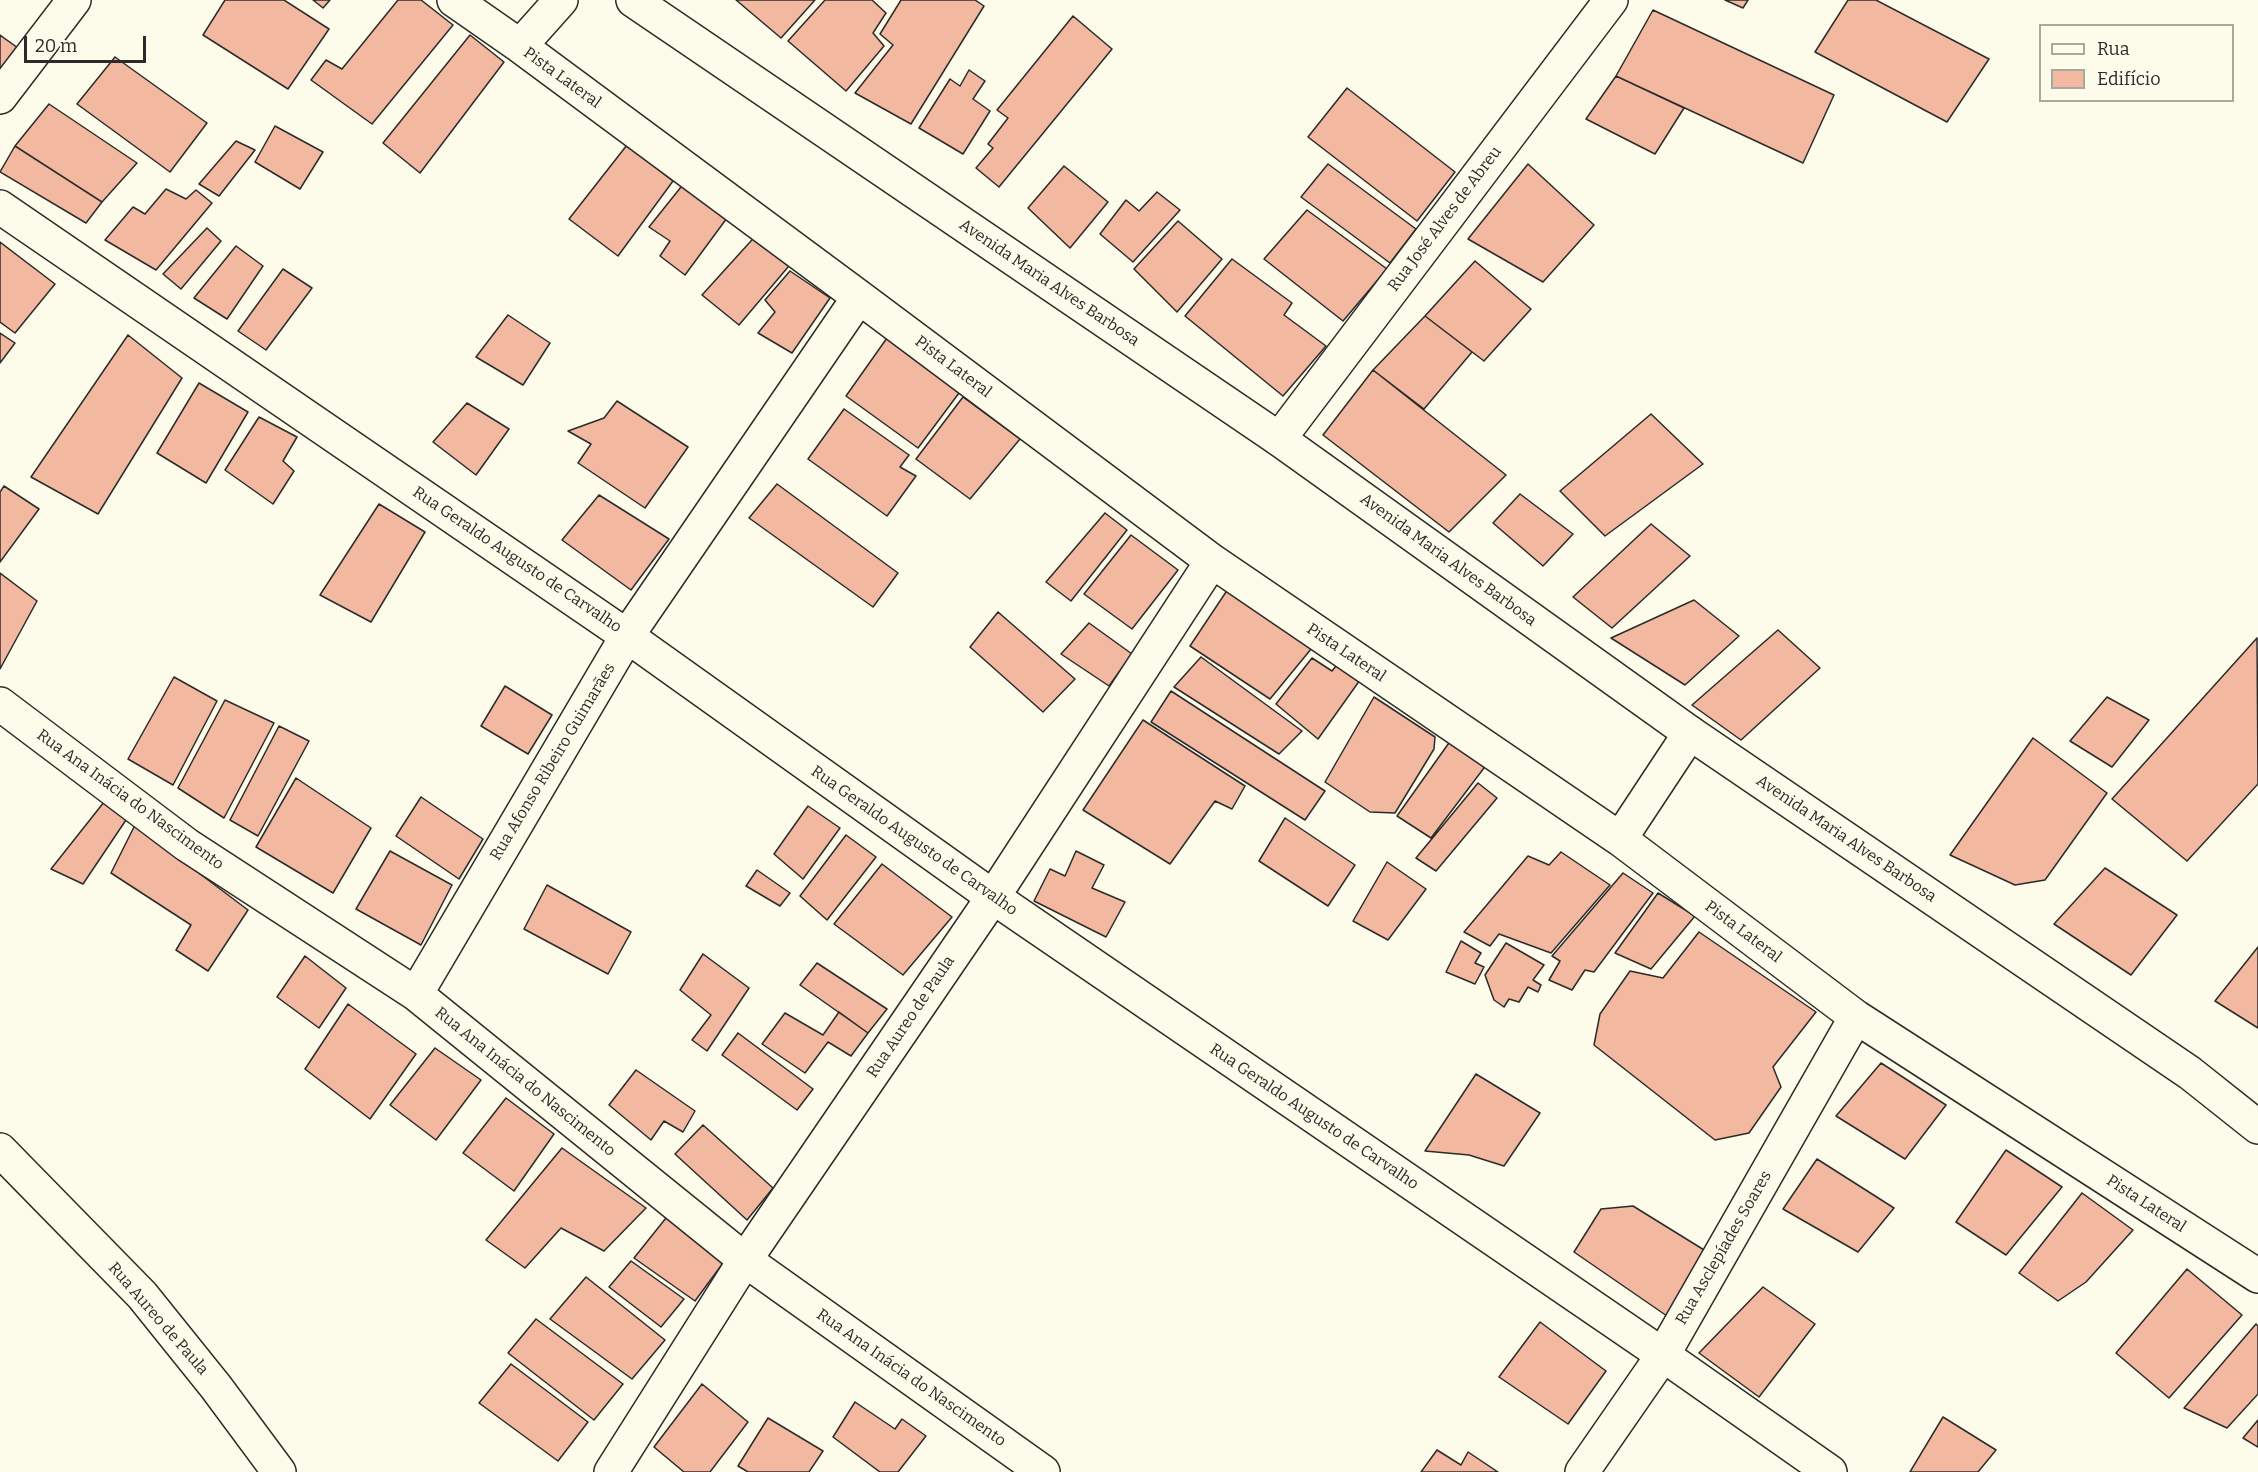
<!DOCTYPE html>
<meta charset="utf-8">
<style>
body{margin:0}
#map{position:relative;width:2258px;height:1472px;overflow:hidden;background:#fdfbea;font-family:Bitter,serif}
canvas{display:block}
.legend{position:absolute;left:2039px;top:24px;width:195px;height:78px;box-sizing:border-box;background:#fdfbea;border:2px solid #a9a89e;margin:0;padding:8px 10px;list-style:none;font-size:18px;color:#2b2b2b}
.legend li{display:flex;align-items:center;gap:12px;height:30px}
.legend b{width:30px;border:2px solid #a9a89e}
.scale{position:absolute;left:24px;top:36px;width:122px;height:27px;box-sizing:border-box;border:3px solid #2b2b2b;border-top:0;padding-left:8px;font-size:18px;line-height:21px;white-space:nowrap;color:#2b2b2b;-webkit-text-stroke:4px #fdfbea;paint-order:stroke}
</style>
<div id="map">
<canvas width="2258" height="1472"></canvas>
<ul class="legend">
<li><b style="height:8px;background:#fdfbea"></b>Rua</li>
<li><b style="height:16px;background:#f2b8a0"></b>Edifício</li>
</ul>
<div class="scale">20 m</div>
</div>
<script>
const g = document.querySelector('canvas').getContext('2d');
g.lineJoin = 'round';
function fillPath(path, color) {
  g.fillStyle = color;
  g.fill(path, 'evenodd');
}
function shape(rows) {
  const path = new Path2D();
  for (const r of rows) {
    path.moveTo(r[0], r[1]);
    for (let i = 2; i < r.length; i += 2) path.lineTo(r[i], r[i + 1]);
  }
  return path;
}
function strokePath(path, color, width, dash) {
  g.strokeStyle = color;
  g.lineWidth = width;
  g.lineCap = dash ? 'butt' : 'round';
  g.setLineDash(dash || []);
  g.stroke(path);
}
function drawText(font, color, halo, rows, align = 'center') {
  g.font = font + ' Bitter,serif';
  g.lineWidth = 4.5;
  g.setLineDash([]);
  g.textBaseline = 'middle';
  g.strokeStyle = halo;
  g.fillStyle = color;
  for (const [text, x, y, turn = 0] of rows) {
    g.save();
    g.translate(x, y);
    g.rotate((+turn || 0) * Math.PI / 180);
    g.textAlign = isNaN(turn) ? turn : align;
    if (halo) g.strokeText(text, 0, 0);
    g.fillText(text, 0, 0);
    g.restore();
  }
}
const building = shape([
 [225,0,284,0,329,29,288,89,203,35,225,0],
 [313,0,330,0,323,8,313,0],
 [398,0,421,0,453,25,372,124,311,80,326,60,342,69,398,0],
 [736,0,815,0,781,38,736,0],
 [825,0,872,0,886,13,873,33,884,46,846,91,788,41,825,0],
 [901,0,975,0,984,6,911,124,855,93,893,45,880,34,901,0],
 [1725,0,1748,0,1743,8,1725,0],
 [1848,0,1876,0,1989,59,1947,122,1815,52,1848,0],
 [1653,10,1834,95,1803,163,1616,76,1653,10],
 [1073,16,1112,49,999,187,976,168,993,148,988,144,1008,118,997,110,1073,16],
 [0,35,18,48,0,73,0,35],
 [470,35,504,62,420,173,383,143,470,35],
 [115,57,207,123,170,172,77,104,115,57],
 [969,70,985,81,973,99,990,111,963,154,919,128,950,79,960,86,969,70],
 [1616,76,1684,108,1655,154,1586,119,1616,76],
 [1347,88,1455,172,1417,221,1308,137,1347,88],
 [49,104,137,163,102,202,15,146,49,104],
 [275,126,323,152,300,189,255,162,275,126],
 [236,141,255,150,219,196,199,184,236,141],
 [627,145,673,181,618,256,569,219,627,145],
 [15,146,102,202,86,223,0,172,15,146],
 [1328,164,1416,229,1390,263,1301,197,1328,164],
 [1528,164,1594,225,1543,282,1468,239,1528,164],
 [1064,166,1108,202,1070,248,1028,208,1064,166],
 [685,182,727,218,685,275,660,256,670,241,649,227,685,182],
 [166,189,186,199,196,190,212,203,156,270,105,240,133,207,145,214,166,189],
 [1157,192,1180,210,1133,262,1100,234,1126,200,1139,211,1157,192],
 [1307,210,1387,269,1343,321,1264,259,1307,210],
 [1178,221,1222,259,1177,312,1134,269,1178,221],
 [207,228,221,241,181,289,163,274,207,228],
 [760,231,794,260,739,325,702,295,760,231],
 [0,242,55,284,15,333,0,322,0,242],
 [236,246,263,266,227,319,194,298,236,246],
 [1232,259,1292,303,1284,315,1326,346,1283,396,1185,316,1232,259],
 [1475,261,1531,309,1484,361,1425,316,1475,261],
 [283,269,312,288,266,350,238,331,283,269],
 [790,271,830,298,792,353,758,333,775,312,765,300,790,271],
 [508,315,550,343,523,385,476,357,508,315],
 [1425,316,1472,352,1424,409,1373,370,1425,316],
 [0,333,15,343,0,363,0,333],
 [128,335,182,378,98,514,31,477,128,335],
 [887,338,962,389,918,448,846,396,887,338],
 [1373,370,1506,475,1449,532,1323,435,1373,370],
 [199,383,248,412,206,483,157,453,199,383],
 [963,397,1020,439,970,499,916,459,963,397],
 [617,401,688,447,645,508,578,463,591,444,568,431,604,418,617,401],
 [467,403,509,429,476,475,433,442,467,403],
 [844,409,909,455,900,467,916,476,887,516,808,459,844,409],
 [1651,414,1703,464,1605,536,1560,491,1651,414],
 [259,417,297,437,283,461,294,471,273,504,225,470,259,417],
 [777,484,898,573,873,607,749,518,777,484],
 [4,486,39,509,0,562,0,492,4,486],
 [1520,494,1573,534,1543,566,1493,523,1520,494],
 [599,495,669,539,631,590,562,540,599,495],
 [379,504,425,532,371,622,320,595,379,504],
 [1105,513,1127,530,1071,601,1046,582,1105,513],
 [1651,524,1690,556,1612,628,1573,597,1651,524],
 [1131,535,1178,570,1132,629,1084,594,1131,535],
 [0,573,37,601,0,669,0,573],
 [1228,589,1316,643,1270,699,1190,646,1228,589],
 [1694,600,1739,636,1685,685,1611,638,1694,600],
 [998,612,1075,679,1043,712,970,647,998,612],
 [1089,623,1132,654,1109,686,1061,654,1089,623],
 [1778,630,1820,668,1741,740,1692,705,1778,630],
 [2257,638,2258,784,2187,861,2112,799,2257,638],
 [1344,656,1365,673,1318,739,1276,704,1312,658,1332,671,1344,656],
 [1201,657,1302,731,1279,754,1174,687,1201,657],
 [174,677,217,701,173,785,128,759,174,677],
 [505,686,552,715,528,754,481,726,505,686],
 [1171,691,1325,791,1305,820,1151,722,1171,691],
 [1374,697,1435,737,1434,749,1395,813,1370,812,1325,782,1374,697],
 [2107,697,2149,720,2112,767,2070,741,2107,697],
 [225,700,274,723,224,818,178,788,225,700],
 [1143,720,1245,786,1232,809,1215,801,1170,864,1083,810,1143,720],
 [279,726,309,741,258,836,230,820,279,726],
 [2033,738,2107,793,2045,880,2015,885,1950,855,2033,738],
 [1451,740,1487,764,1431,838,1397,816,1451,740],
 [296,778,371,828,333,893,256,847,296,778],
 [1478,783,1497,798,1436,871,1416,858,1478,783],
 [108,797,128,817,83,884,51,869,108,797],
 [421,797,483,839,459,879,396,836,421,797],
 [808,806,840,828,803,879,774,854,808,806],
 [1285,818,1355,865,1328,906,1259,861,1285,818],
 [135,825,248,910,208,971,176,950,191,925,111,873,135,825],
 [846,835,876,857,827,920,800,896,846,835],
 [390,851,452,885,421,945,356,909,390,851],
 [1076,851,1104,865,1092,888,1125,902,1106,937,1034,901,1050,869,1065,876,1076,851],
 [1561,852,1610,885,1551,953,1499,934,1490,946,1464,932,1528,856,1549,865,1561,852],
 [1387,862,1426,889,1388,940,1353,921,1387,862],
 [882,864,952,917,903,975,834,924,882,864],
 [2105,868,2177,915,2131,975,2054,924,2105,868],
 [757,870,790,893,780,906,746,886,757,870],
 [1623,873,1653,893,1594,972,1585,970,1572,990,1549,980,1560,961,1552,956,1623,873],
 [547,885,631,932,608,974,524,929,547,885],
 [1658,893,1695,916,1651,969,1615,953,1658,893],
 [1699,932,1816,1012,1773,1067,1781,1087,1749,1133,1715,1140,1594,1045,1600,1014,1630,971,1663,978,1699,932],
 [1461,941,1481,953,1475,963,1484,967,1475,984,1446,972,1461,941],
 [1506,943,1544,965,1533,980,1541,985,1538,992,1528,987,1519,1002,1509,999,1504,1007,1494,1000,1485,975,1506,943],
 [2258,947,2258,1028,2215,1001,2258,947],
 [703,954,749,988,707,1051,692,1040,711,1015,680,990,703,954],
 [305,956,346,988,319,1028,277,997,305,956],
 [817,963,887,1009,868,1033,800,985,817,963],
 [348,1004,416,1054,370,1119,305,1069,348,1004],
 [839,1012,868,1033,851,1056,828,1042,805,1073,762,1044,785,1013,823,1035,839,1012],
 [738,1033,813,1089,797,1110,722,1055,738,1033],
 [435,1048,481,1080,436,1140,390,1105,435,1048],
 [1881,1063,1946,1105,1905,1159,1836,1116,1881,1063],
 [636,1070,695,1111,683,1132,664,1121,651,1140,609,1105,636,1070],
 [1476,1074,1540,1113,1504,1166,1469,1155,1425,1151,1476,1074],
 [506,1098,554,1134,514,1191,463,1153,506,1098],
 [703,1125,773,1188,747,1220,675,1154,703,1125],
 [562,1148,646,1208,604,1251,561,1228,525,1268,486,1240,562,1148],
 [2006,1150,2062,1187,2006,1255,1956,1222,2006,1150],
 [1817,1159,1894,1208,1858,1252,1783,1209,1817,1159],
 [2082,1193,2133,1230,2086,1282,2058,1301,2019,1273,2082,1193],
 [1633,1206,1709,1253,1667,1316,1574,1252,1601,1209,1633,1206],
 [666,1218,726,1259,695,1301,634,1258,666,1218],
 [631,1261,684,1299,661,1327,609,1287,631,1261],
 [2187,1269,2242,1315,2169,1398,2116,1353,2187,1269],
 [586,1277,665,1340,632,1379,550,1319,586,1277],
 [1763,1287,1815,1324,1759,1397,1699,1353,1763,1287],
 [536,1319,623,1384,594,1420,508,1353,536,1319],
 [1540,1322,1606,1371,1568,1424,1499,1377,1540,1322],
 [2256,1324,2258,1326,2258,1394,2227,1428,2184,1408,2256,1324],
 [511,1364,588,1422,558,1461,479,1403,511,1364],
 [702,1384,748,1422,710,1472,684,1472,654,1447,702,1384],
 [855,1402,895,1429,902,1419,926,1436,898,1472,880,1472,833,1437,855,1402],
 [1943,1417,1996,1450,1978,1472,1910,1472,1943,1417],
 [768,1418,823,1451,809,1472,748,1472,738,1466,768,1418],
 [2258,1420,2258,1447,2243,1438,2258,1420],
 [1437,1450,1461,1465,1468,1452,1498,1472,1421,1472,1437,1450]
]);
fillPath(building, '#f2b8a0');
strokePath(building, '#2b2b2b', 1.5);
const minor = shape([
 [454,0,520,46,859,297,1212,561,1620,839,1856,1017,2258,1276],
 [520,46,561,0],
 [0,97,74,0],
 [0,207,627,636,993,897,1663,1355,1830,1472],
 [1279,439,1611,0],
 [0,704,187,845,416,994,745,1260,1043,1472],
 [1620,839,1690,733],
 [416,994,627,636,859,297],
 [0,1150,142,1295,216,1387,279,1472],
 [611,1472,745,1260,993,897,1212,561],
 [1582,1472,1663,1355,1856,1017]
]);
const trunk = shape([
 [633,0,1279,439,1690,733,2190,1073,2258,1127]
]);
strokePath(minor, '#2b2b2b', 36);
strokePath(trunk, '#2b2b2b', 36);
strokePath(minor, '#fdfbea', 33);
strokePath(trunk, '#fdfbea', 33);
drawText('16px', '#2b2b2b', '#fdfbea', [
 ["Pista Lateral",562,78,36],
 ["Rua José Alves de Abreu",1445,219,-53],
 ["Avenida Maria Alves Barbosa",1049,283,34],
 ["Pista Lateral",953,367,37],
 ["Rua Geraldo Augusto de Carvalho",517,560,34],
 ["Avenida Maria Alves Barbosa",1448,560,36],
 ["Pista Lateral",1346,653,34],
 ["Rua Afonso Ribeiro Guimarães",553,762,-59],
 ["Rua Ana Inácia do Nascimento",130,800,36],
 ["Avenida Maria Alves Barbosa",1846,839,34],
 ["Rua Geraldo Augusto de Carvalho",914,841,35],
 ["Pista Lateral",1743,932,37],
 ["Rua Aureo de Paula",911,1017,-56],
 ["Rua Ana Inácia do Nascimento",525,1082,39],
 ["Rua Geraldo Augusto de Carvalho",1314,1117,34],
 ["Pista Lateral",2146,1204,33],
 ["Rua Asclepíades Soares",1724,1248,-60],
 ["Rua Aureo de Paula",158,1319,49],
 ["Rua Ana Inácia do Nascimento",911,1378,35]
]);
</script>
